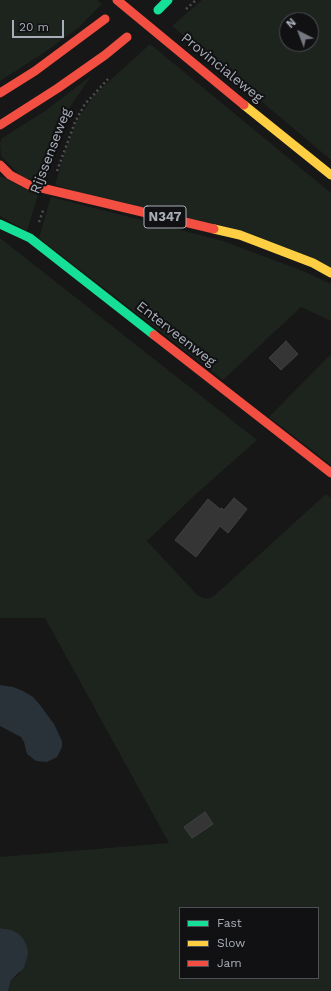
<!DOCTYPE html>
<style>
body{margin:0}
#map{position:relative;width:331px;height:991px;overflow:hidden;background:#171717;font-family:"Work Sans",sans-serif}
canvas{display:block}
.legend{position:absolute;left:179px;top:907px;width:140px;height:72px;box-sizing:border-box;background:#111113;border:1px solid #4d4f55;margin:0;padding:5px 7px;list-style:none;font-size:12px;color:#a8adb8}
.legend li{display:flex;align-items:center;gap:8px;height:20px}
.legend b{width:20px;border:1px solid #4d4f55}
.north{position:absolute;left:279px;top:12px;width:40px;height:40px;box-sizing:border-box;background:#111113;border:1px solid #4d4f55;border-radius:50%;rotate:318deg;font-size:11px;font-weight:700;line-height:16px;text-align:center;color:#a8adb8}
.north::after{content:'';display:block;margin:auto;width:14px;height:18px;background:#757880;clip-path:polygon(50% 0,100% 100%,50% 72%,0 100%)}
.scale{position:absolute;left:12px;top:20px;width:52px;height:18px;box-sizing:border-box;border:2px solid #a8adb8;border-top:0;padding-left:5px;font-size:12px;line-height:14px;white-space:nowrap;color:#a8adb8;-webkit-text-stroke:3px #111113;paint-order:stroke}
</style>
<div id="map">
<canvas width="331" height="991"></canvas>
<ul class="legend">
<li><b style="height:5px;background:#16e098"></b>Fast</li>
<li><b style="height:5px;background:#ffcf43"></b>Slow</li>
<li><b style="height:5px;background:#f24e42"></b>Jam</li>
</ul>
<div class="north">N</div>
<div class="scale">20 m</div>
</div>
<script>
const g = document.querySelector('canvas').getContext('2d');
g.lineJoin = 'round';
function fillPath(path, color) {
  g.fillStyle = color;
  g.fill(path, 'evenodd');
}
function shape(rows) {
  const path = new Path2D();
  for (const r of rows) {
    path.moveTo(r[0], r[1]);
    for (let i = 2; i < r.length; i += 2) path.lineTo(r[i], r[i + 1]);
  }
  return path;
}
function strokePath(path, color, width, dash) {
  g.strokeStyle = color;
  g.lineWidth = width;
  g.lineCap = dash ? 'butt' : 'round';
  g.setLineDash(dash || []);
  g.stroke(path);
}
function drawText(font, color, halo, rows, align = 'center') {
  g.font = font + ' "Work Sans",sans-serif';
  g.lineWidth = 4;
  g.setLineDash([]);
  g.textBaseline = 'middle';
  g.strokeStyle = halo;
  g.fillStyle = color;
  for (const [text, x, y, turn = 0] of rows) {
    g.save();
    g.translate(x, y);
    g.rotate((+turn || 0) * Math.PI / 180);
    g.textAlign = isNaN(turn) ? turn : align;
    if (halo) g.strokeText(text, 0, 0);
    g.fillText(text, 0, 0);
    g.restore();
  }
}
fillPath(shape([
 [0,0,97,0,102,4,78,28,42,54,0,81],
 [202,0,331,0,331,160,172,26],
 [287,20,311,20,311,44,287,44],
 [150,44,331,193,331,268,55,185,66,148,77,120,95,94],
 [91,76,68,110,55,141,42,182,22,177,1,156,0,143,2,138,45,111],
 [0,176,38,195,27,231,0,216],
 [51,197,223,241,303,271,331,284,331,321,301,307,223,380,39,238],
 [0,238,257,440,195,495,147,541,198,596,206,599,214,596,326,494,331,498,331,991,8,991,11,980,20,974,4,928,0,928,0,857,169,843,45,618,0,618],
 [180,908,318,908,318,978,180,978],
 [331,354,331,465,269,417]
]), '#1d241e');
fillPath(shape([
 [0,685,13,687,23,691,33,697,40,705,54,724,62,741,62,747,57,757,47,762,36,761,27,754,24,742,21,737,0,726],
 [0,928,11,930,19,934,24,940,27,947,28,954,24,968,11,980,8,991,0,991]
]), '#2a3239');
const building = shape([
 [286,341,298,354,281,370,269,358,286,341],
 [234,498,247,509,228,533,220,526,196,557,175,540,208,499,220,509,222,508,224,510,234,498],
 [205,812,213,824,192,838,184,827,205,812]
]);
fillPath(building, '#353536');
strokePath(building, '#3f4043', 1);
strokePath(shape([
 [186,9,196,0],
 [57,171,75,122,85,104,108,79],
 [39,222,44,208]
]), '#4d4e52', 2.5, [2, 3]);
strokePath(shape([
 [158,10,168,0],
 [0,224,30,238,154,335]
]), '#16e098', 9);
strokePath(shape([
 [244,105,331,175],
 [214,229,240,235,313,263,331,273]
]), '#ffcf43', 9);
strokePath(shape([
 [117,0,244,105],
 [0,93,35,71,105,19],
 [0,125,58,88,105,55,127,37],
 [0,165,10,175,29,185,214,229],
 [154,335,331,473]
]), '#f24e42', 9);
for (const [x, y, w] of [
 [165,217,42]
]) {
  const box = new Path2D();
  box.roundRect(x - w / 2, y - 11, w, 22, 3);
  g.fillStyle = '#111113';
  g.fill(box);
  strokePath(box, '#a8adb8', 1);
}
drawText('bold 13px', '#a8adb8', null, [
 ["N347",165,217]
]);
drawText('14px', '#a8adb8', '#111113', [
 ["Provincialeweg",222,68,39],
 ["Rijssenseweg",51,151,-69],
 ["Enterveenweg",176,334,38]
]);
</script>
